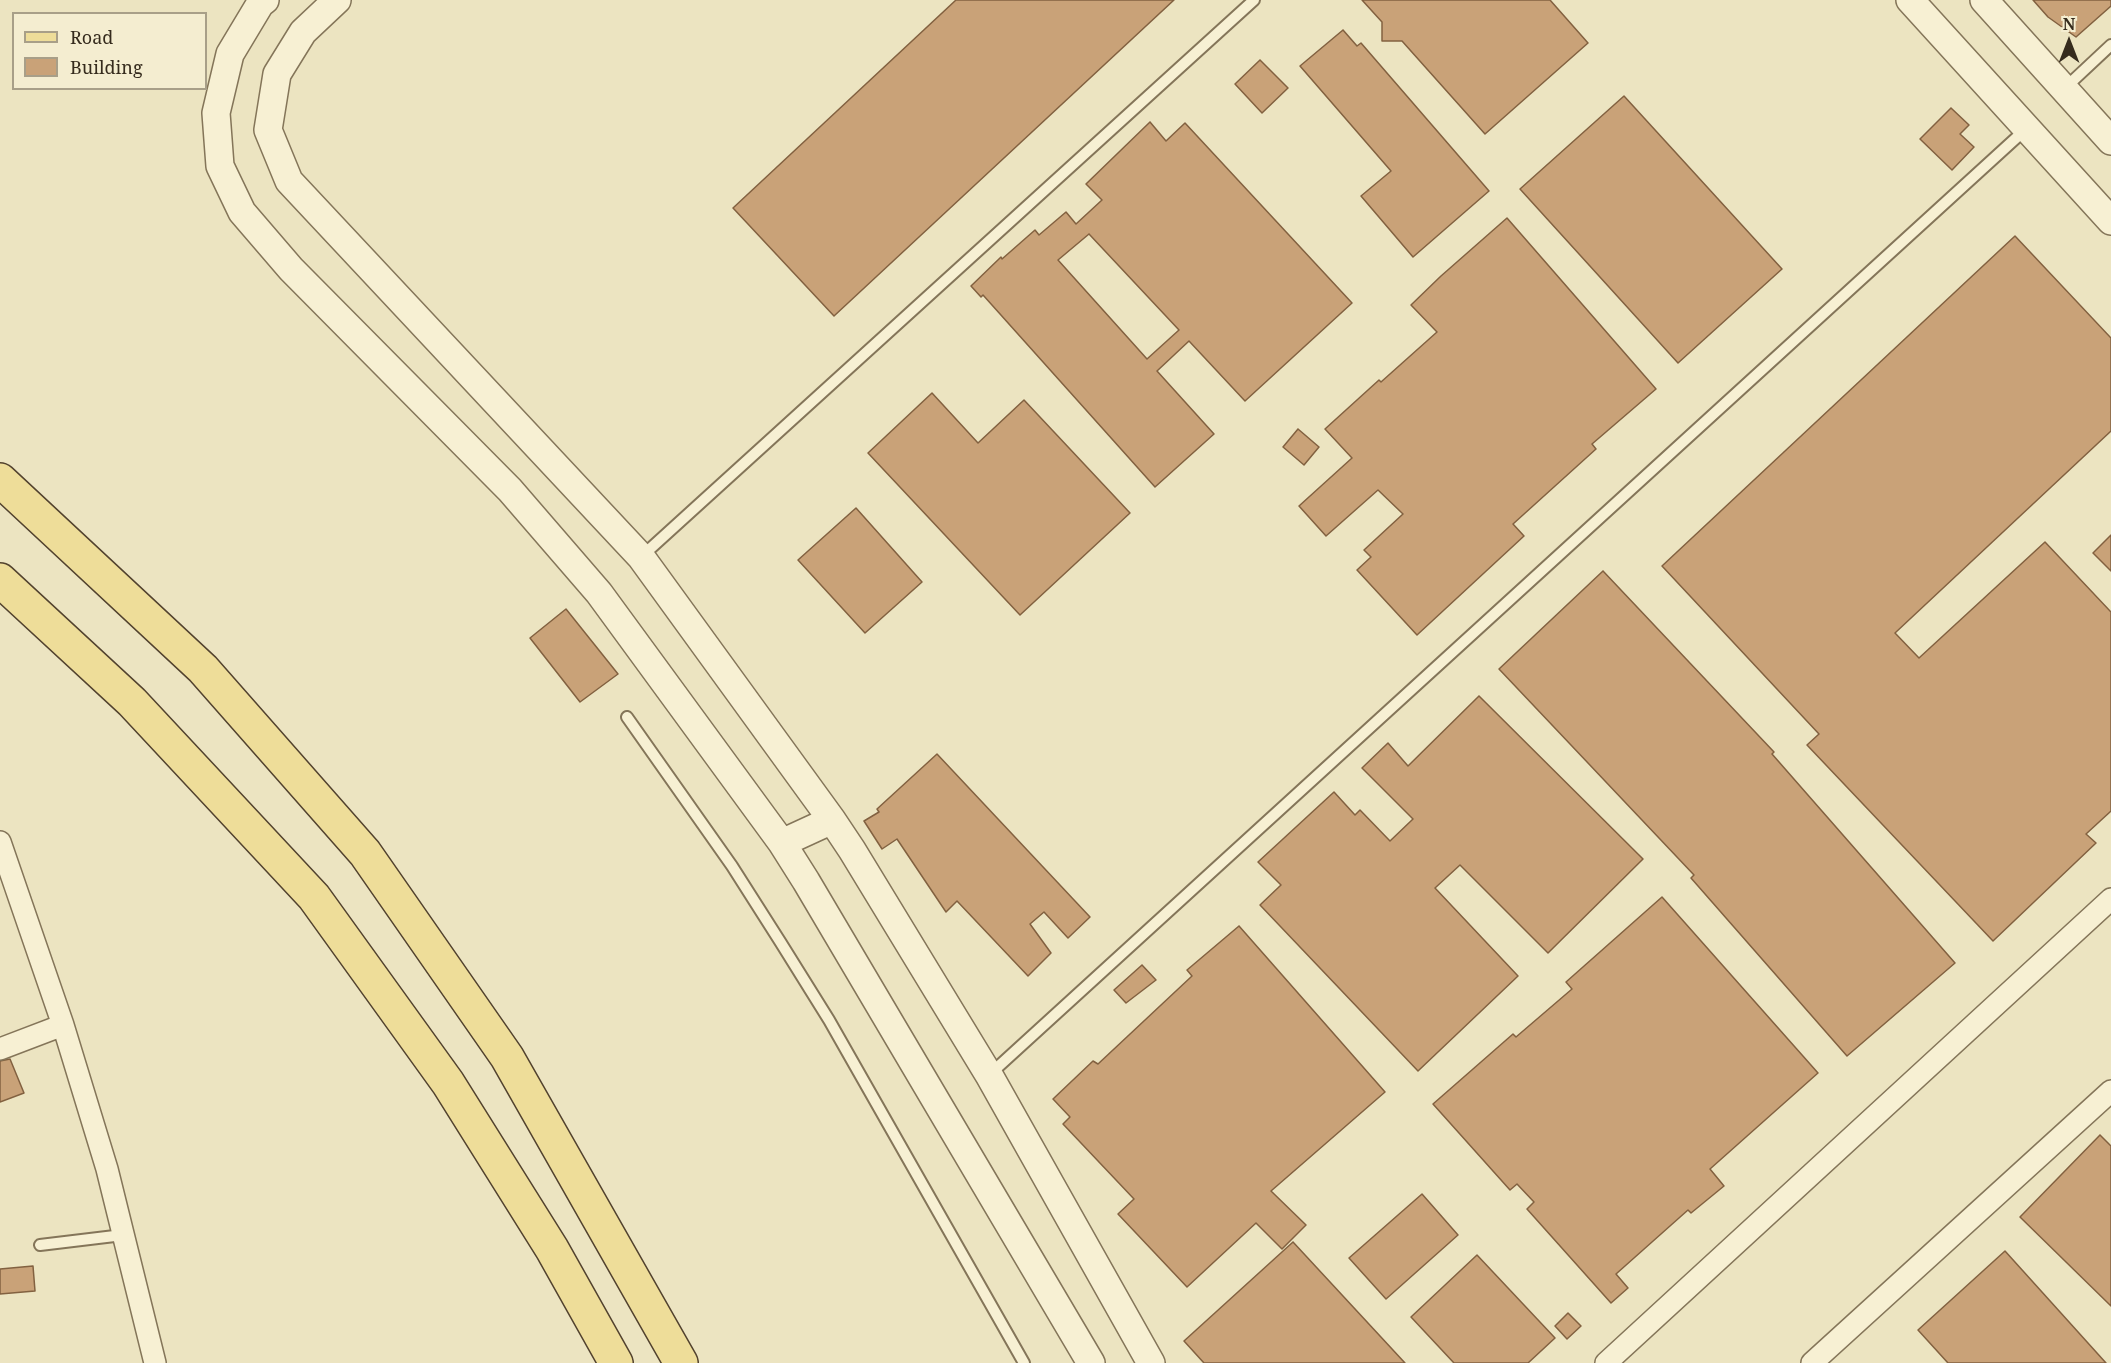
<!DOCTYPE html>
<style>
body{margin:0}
#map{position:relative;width:2111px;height:1363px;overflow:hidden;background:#ece4c1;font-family:"Noto Serif",serif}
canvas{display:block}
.legend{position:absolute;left:12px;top:12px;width:195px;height:78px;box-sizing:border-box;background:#f4edd0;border:2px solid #a89f88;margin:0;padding:8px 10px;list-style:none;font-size:18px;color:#352b1d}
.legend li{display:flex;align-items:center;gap:12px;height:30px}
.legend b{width:30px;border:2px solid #a89f88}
.north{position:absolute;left:2039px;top:12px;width:60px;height:60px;-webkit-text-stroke:4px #f4edd0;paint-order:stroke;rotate:0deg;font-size:16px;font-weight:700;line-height:24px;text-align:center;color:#352b1d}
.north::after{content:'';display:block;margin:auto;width:21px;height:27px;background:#352b1d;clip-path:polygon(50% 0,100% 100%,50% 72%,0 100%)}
</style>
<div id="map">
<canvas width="2111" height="1363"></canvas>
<ul class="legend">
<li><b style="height:8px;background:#ed9"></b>Road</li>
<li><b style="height:16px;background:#c9a278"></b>Building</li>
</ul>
<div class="north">N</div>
</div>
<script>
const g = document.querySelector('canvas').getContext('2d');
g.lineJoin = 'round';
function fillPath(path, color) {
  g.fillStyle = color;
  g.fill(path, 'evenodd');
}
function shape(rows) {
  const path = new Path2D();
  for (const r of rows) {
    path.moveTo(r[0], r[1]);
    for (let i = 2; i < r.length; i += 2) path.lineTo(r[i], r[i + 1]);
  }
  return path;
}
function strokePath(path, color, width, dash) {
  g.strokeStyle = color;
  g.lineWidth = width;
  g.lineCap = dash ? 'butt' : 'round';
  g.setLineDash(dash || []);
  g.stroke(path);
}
const building = shape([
 [956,0,1174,0,834,316,733,208,956,0],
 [1362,0,1550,0,1588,43,1485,134,1402,41,1382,41,1382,22,1362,0],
 [2033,0,2111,0,2111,6,2076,37,2048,17,2033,0],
 [1343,30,1357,46,1361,43,1489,191,1413,257,1361,196,1391,171,1300,66,1343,30],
 [1260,60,1288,88,1262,113,1235,84,1260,60],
 [1624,96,1782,269,1678,363,1520,189,1624,96],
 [1951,108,1969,125,1960,134,1974,147,1952,170,1920,139,1951,108],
 [1150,122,1166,141,1185,123,1352,303,1245,401,1189,341,1157,371,1214,434,1155,487,983,295,981,297,971,286,1001,257,1002,259,1035,230,1039,235,1066,212,1076,224,1102,200,1086,184,1150,122],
 [1089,234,1179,330,1147,359,1058,260,1089,234],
 [1507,218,1656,389,1592,444,1596,449,1513,524,1524,536,1417,635,1357,570,1371,557,1364,550,1403,514,1378,490,1326,536,1299,506,1352,458,1325,429,1379,380,1381,382,1437,332,1411,305,1441,276,1507,218],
 [2015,236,2111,338,2111,431,1895,633,1919,658,2045,542,2111,612,2111,811,2086,834,2096,843,1993,941,1807,745,1819,734,1662,566,2015,236],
 [932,393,978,443,1024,400,1130,513,1020,615,868,453,932,393],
 [1298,429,1319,447,1304,465,1283,447,1298,429],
 [856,508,922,582,865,633,798,560,856,508],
 [2111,535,2111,571,2093,553,2111,535],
 [1603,571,1774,752,1772,754,1955,963,1847,1056,1691,878,1694,875,1499,669,1603,571],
 [566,609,618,674,580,702,530,638,566,609],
 [1479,696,1643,859,1548,953,1460,865,1435,888,1518,976,1418,1071,1260,905,1281,885,1258,862,1334,792,1355,815,1360,810,1390,841,1413,819,1362,768,1388,743,1408,766,1479,696],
 [937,754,1090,917,1068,938,1044,912,1030,924,1051,953,1028,976,957,901,946,912,897,839,882,849,864,821,879,812,877,809,937,754],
 [1662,897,1818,1073,1710,1169,1724,1186,1691,1213,1688,1210,1616,1274,1628,1288,1611,1303,1527,1209,1534,1202,1517,1184,1510,1190,1433,1104,1513,1034,1516,1037,1572,989,1566,982,1662,897],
 [1239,926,1385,1092,1271,1191,1306,1225,1282,1249,1256,1223,1187,1287,1118,1214,1134,1199,1063,1124,1070,1117,1053,1099,1093,1061,1098,1064,1192,976,1187,970,1239,926],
 [1142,965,1156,980,1126,1003,1114,990,1142,965],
 [10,1059,24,1093,0,1102,0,1061,10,1059],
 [2100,1135,2111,1146,2111,1306,2020,1217,2100,1135],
 [1422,1194,1458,1235,1386,1299,1349,1258,1422,1194],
 [1293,1242,1405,1363,1204,1363,1184,1341,1293,1242],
 [2005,1251,2106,1363,1948,1363,1918,1330,2005,1251],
 [1477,1255,1555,1338,1528,1363,1454,1363,1411,1317,1477,1255],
 [33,1266,35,1291,0,1294,0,1269,33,1266],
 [1568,1313,1581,1326,1567,1339,1555,1326,1568,1313]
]);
fillPath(building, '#c9a278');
strokePath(building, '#826140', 1.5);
const service = shape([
 [2065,88,2111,45],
 [641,557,1254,0],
 [627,717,732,866,781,943,829,1020,1024,1363],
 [989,1075,2026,129],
 [40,1245,123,1235]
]);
const minor = shape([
 [0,842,63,1025,107,1169,155,1363],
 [0,1049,63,1025],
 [1606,1363,2111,899],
 [1812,1363,2111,1091]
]);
const tertiary = shape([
 [265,0,260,4,230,54,216,113,220,166,242,212,291,269,510,490,599,593,782,843,806,881,1091,1363],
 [337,0,303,32,277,74,268,130,289,181,641,557,832,820,852,850,989,1075,1151,1363],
 [1910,0,2111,221],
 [1984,0,2111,141],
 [782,843,832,820]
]);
const primary = shape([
 [0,480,203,669,365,853,507,1057,681,1363],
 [0,580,132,702,314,897,448,1083,552,1249,616,1363]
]);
strokePath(service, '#847559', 14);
strokePath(minor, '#847559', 24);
strokePath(tertiary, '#847559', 30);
strokePath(primary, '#52422e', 36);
strokePath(service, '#f7f0d3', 10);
strokePath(minor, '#f7f0d3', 21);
strokePath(tertiary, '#f7f0d3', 27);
strokePath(primary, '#ed9', 33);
</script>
